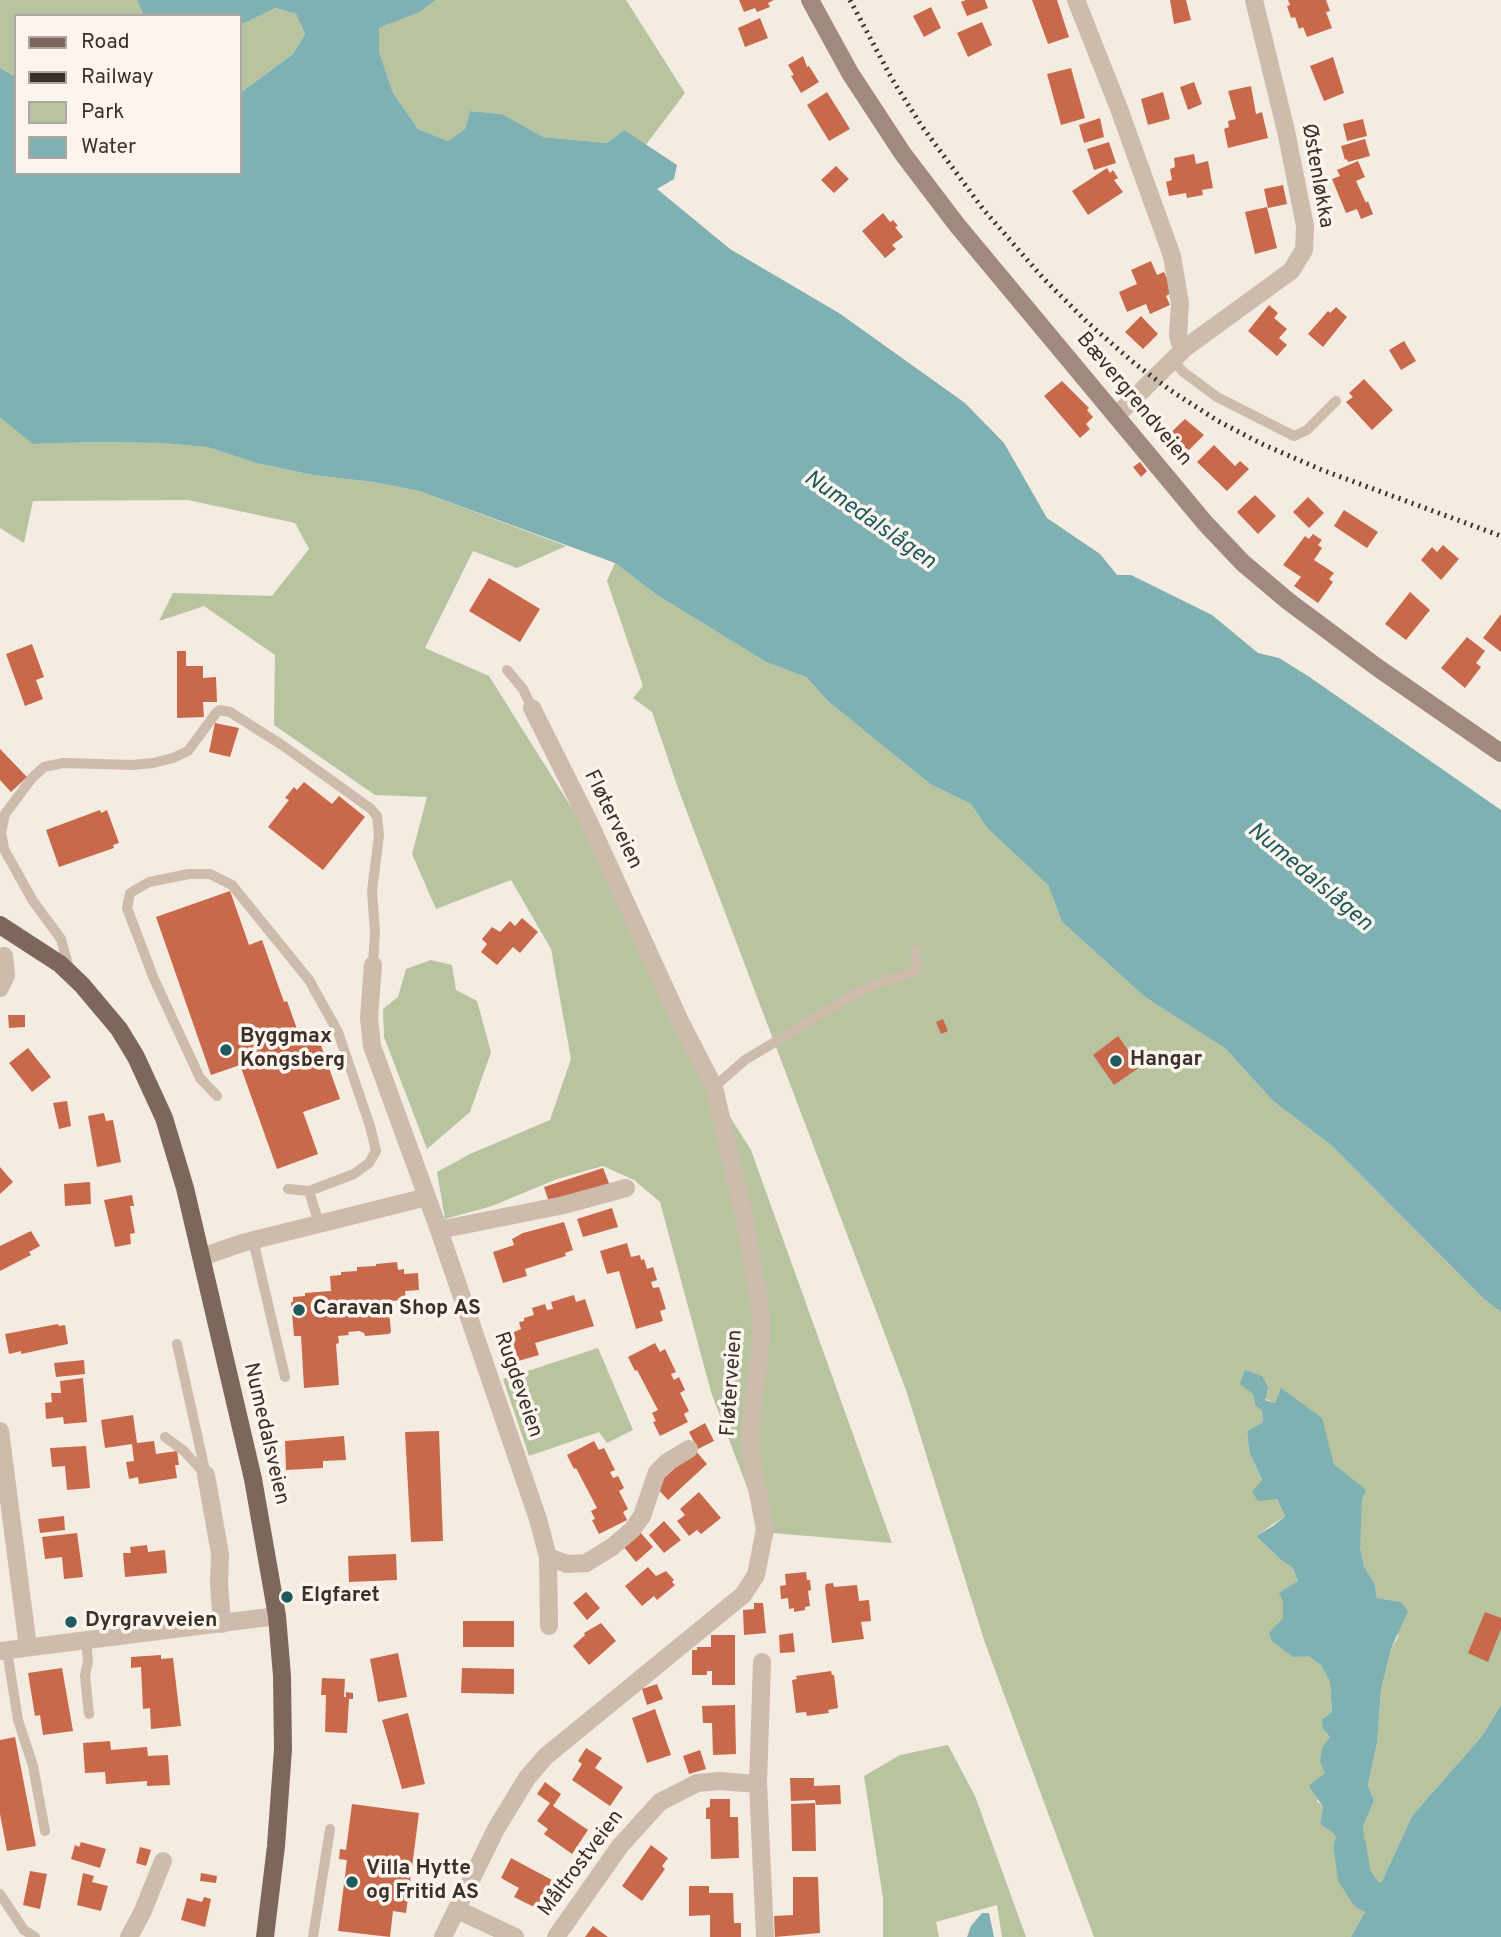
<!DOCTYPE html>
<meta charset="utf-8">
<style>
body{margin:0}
#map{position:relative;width:1501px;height:1937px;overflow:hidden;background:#f4ebe1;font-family:Overpass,sans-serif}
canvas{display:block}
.legend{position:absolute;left:14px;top:14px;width:228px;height:161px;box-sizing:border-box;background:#fbf5ee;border:2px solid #aea6a0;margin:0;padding:9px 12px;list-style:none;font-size:21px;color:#3b302b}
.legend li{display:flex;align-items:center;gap:14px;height:35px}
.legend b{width:35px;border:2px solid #aea6a0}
</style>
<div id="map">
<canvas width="1501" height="1937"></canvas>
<ul class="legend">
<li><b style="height:9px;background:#7d675c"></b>Road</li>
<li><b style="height:9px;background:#3b302b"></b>Railway</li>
<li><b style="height:19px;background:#b8c4a0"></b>Park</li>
<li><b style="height:19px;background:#7fb0b2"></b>Water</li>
</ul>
</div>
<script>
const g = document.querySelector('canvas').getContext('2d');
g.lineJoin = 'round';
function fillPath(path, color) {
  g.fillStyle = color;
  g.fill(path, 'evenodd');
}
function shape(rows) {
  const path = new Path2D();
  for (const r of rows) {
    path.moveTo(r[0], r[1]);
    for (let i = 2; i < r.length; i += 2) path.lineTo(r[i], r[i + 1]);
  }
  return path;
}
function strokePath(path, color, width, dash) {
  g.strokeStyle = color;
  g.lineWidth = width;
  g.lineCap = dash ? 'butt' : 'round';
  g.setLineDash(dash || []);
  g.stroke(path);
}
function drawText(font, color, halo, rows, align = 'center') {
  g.font = font + ' Overpass,sans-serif';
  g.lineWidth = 7;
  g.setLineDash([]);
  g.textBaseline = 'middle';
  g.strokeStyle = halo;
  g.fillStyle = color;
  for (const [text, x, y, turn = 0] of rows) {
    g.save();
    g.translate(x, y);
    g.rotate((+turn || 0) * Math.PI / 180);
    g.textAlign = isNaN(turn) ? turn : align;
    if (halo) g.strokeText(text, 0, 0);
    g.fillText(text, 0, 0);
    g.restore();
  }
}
fillPath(shape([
 [0,0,137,0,144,16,16,16,16,77,0,68],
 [436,0,626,0,685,93,645,146,624,130,607,143,542,137,502,114,470,111,465,129,448,141,418,129,393,93,379,51,379,28,420,12],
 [276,8,296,14,305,34,293,54,240,93,240,25],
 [0,417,34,444,97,442,161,443,207,447,256,463,313,475,373,482,419,491,566,546,517,568,473,551,425,648,489,676,585,829,699,1068,751,1150,892,1543,760,1532,750,1495,711,1392,660,1202,634,1180,603,1166,557,1179,492,1206,445,1219,437,1172,470,1154,550,1120,571,1059,551,949,511,880,436,909,412,854,427,797,375,795,274,725,275,655,204,606,159,621,173,593,272,596,309,549,295,523,188,500,33,501,24,543,0,528],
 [615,563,657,595,766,662,806,677,829,702,930,784,971,804,987,828,1048,885,1062,922,1145,997,1226,1049,1273,1101,1331,1145,1484,1299,1501,1312,1501,1705,1482,1736,1412,1816,1383,1879,1351,1937,1094,1937,985,1643,906,1390,679,791,652,712,633,698,643,686,607,581],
 [1282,1389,1321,1418,1334,1464,1365,1490,1362,1500,1360,1520,1360,1547,1364,1566,1375,1585,1377,1598,1401,1602,1398,1637,1391,1649,1381,1690,1377,1743,1368,1785,1374,1801,1363,1828,1341,1844,1332,1832,1320,1824,1323,1807,1317,1801,1325,1773,1330,1737,1323,1729,1332,1712,1330,1682,1321,1665,1308,1656,1283,1618,1283,1602,1298,1581,1292,1567,1281,1560,1256,1536,1285,1516,1277,1499,1262,1481,1249,1452,1247,1431,1263,1422,1262,1411,1255,1405,1253,1394,1275,1403],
 [431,960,452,965,456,990,477,1001,491,1052,470,1112,427,1149,384,1037,383,1009,398,997,406,969],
 [598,1348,633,1430,607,1443,599,1432,529,1456,503,1379],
 [948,1745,975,1796,1026,1937,1002,1937,997,1905,936,1922,939,1937,883,1937,883,1898,864,1776,900,1755]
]), '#b8c4a0');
fillPath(shape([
 [137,0,436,0,420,12,379,28,379,51,393,93,418,129,448,141,465,129,470,111,502,114,543,137,607,143,624,130,677,165,674,179,657,189,730,249,839,313,965,403,1004,443,1047,518,1100,554,1117,575,1131,575,1212,615,1258,653,1279,658,1308,676,1501,810,1501,1312,1484,1299,1331,1145,1273,1101,1226,1049,1145,997,1062,922,1048,885,987,828,971,804,930,784,829,702,806,677,766,662,657,595,615,563,419,491,373,482,313,475,256,463,207,447,161,443,97,442,33,444,2,419,0,417,0,68,16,77,16,173,240,173,240,93,293,54,305,34,296,14,276,8,240,25,240,16,144,16],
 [1245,1370,1262,1376,1268,1387,1265,1400,1275,1403,1281,1388,1322,1418,1334,1464,1366,1490,1362,1500,1360,1547,1364,1566,1375,1585,1377,1598,1401,1602,1408,1611,1391,1649,1381,1690,1377,1743,1368,1785,1374,1801,1363,1827,1364,1836,1350,1847,1341,1844,1332,1832,1320,1824,1323,1807,1309,1786,1325,1773,1320,1762,1322,1748,1330,1737,1323,1729,1322,1720,1332,1712,1330,1682,1321,1665,1308,1656,1293,1657,1272,1641,1269,1633,1283,1618,1283,1602,1279,1593,1298,1581,1292,1567,1281,1560,1256,1536,1273,1526,1285,1516,1277,1499,1258,1501,1252,1492,1262,1480,1249,1452,1247,1431,1263,1422,1262,1411,1255,1405,1253,1394,1240,1384],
 [1501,1705,1501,1937,1351,1937,1383,1879,1412,1816,1482,1736],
 [982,1913,989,1913,994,1937,967,1937,971,1926]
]), '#7fb0b2');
strokePath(shape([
 [1350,1847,1354,1875,1366,1894,1417,1918,1501,1926]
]), '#7fb0b2', 33);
fillPath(shape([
 [739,0,774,0,768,3,770,7,757,12,755,8,744,12],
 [966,0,985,0,988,8,967,16,961,2],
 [1032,0,1057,0,1069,37,1048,44],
 [1170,0,1186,0,1191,20,1174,24],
 [1288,0,1326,0,1330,11,1326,12,1332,28,1307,37,1303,27,1299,29,1295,17,1291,18,1287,6,1290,5],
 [931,7,941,28,924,37,913,16],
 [760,18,768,38,745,47,738,28],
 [982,22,992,45,968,57,957,33],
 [803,56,807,67,809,66,819,82,801,93,791,76,794,75,788,65],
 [1333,57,1344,93,1324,101,1310,66],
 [1071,68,1085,118,1061,125,1047,74],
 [1194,82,1202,104,1188,110,1180,87],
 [1251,86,1256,114,1262,112,1268,138,1228,148,1224,129,1229,127,1228,121,1236,119,1228,91],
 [827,92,850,129,829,141,807,105],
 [1163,92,1170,119,1148,125,1141,99],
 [1100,118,1104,137,1084,143,1079,125],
 [1363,119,1367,136,1347,141,1343,124],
 [1365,139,1370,156,1348,162,1347,159,1345,160,1341,146],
 [1109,142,1116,163,1094,170,1087,149],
 [1194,154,1196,164,1208,161,1213,188,1202,190,1203,195,1187,198,1186,193,1169,196,1166,182,1172,180,1170,169,1175,167,1174,158],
 [1358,161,1365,177,1356,181,1366,203,1368,201,1373,214,1361,219,1357,209,1346,213,1332,179,1340,176,1337,170],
 [836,166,849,179,834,193,821,180],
 [1107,168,1110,173,1113,170,1118,178,1114,180,1123,192,1088,215,1072,191],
 [1283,185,1287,204,1268,208,1264,189],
 [1267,207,1277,248,1255,254,1245,212],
 [883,213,890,222,893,220,898,226,895,227,903,237,892,245,896,249,885,258,862,231],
 [1151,261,1157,275,1164,272,1173,292,1166,296,1170,305,1150,314,1146,304,1127,312,1119,292,1137,284,1131,270],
 [1269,305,1278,313,1274,318,1287,329,1279,338,1287,345,1277,356,1248,331],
 [1336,307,1347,317,1323,347,1308,334,1328,311,1330,313],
 [1141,316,1158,334,1143,349,1125,332],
 [1404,341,1416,361,1401,370,1389,350],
 [1364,379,1393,410,1372,430,1346,402,1353,397,1349,393],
 [1062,381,1089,408,1087,410,1093,417,1086,424,1090,429,1080,438,1044,396],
 [1185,419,1204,435,1185,454,1167,436],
 [1214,445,1235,466,1240,461,1249,469,1227,491,1197,462],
 [1140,462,1147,471,1141,477,1133,467],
 [1255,495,1276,516,1258,534,1237,512],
 [1308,497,1324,513,1309,528,1293,512],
 [1344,510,1378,532,1367,548,1334,526],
 [1313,534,1322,540,1318,545,1322,548,1314,560,1334,573,1329,579,1333,582,1318,603,1294,586,1301,577,1283,565,1305,536,1309,539],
 [1443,545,1459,559,1441,580,1421,560,1432,547,1437,552],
 [489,578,540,609,520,642,469,611],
 [1410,592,1430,610,1406,640,1385,624],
 [1501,614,1501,652,1483,638],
 [1467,637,1485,651,1476,663,1481,667,1465,688,1441,668],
 [32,644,44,677,36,680,43,699,25,706,6,654],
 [177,651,186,651,186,666,203,666,203,678,216,677,217,702,203,702,204,717,177,718],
 [215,723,239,728,230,757,209,752],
 [0,749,27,777,11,792,0,780],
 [304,782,332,804,339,796,365,817,323,870,268,827,289,800,285,798,294,787,297,790],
 [100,810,101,813,107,810,119,843,113,845,114,848,59,867,46,830],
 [230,891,249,945,262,940,284,1002,287,1001,302,1043,318,1037,340,1099,303,1112,318,1154,277,1169,240,1065,211,1075,156,917],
 [522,918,538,932,520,953,513,947,497,965,481,952,487,944,482,939,492,927,500,932,510,921,515,926],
 [8,1015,25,1015,25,1027,9,1028],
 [943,1019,948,1031,941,1034,936,1022],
 [1118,1036,1140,1067,1114,1085,1093,1055],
 [28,1048,51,1077,32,1092,9,1063],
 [67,1101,71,1126,59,1129,53,1103],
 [104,1113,106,1121,113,1120,121,1162,97,1167,88,1116],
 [0,1167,13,1182,0,1194],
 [603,1168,610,1186,550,1205,544,1187],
 [90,1182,91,1204,65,1206,64,1184],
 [132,1195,134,1206,130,1206,135,1233,130,1234,131,1244,115,1247,104,1200],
 [612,1208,618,1227,583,1237,577,1219],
 [564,1222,573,1250,565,1253,566,1256,525,1269,527,1276,503,1283,493,1252,514,1245,512,1239,523,1233],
 [31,1231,40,1246,29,1252,31,1255,0,1271,0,1246],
 [627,1243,631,1257,640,1255,641,1260,644,1259,647,1269,653,1267,657,1280,651,1282,653,1288,659,1287,666,1309,660,1311,663,1321,636,1329,619,1271,607,1274,600,1251],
 [397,1262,398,1270,404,1269,404,1274,418,1273,419,1290,405,1291,406,1300,388,1301,391,1332,389,1334,365,1336,364,1333,359,1331,348,1332,349,1335,338,1336,339,1343,336,1344,339,1385,304,1388,301,1336,294,1336,291,1302,293,1302,293,1297,305,1296,305,1293,331,1291,330,1276,341,1275,341,1272,357,1271,357,1267,376,1266,376,1264],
 [574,1295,576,1302,585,1299,594,1326,535,1343,539,1355,515,1362,507,1335,521,1329,519,1322,524,1321,524,1318,534,1315,532,1308,545,1304,547,1310,553,1309,551,1302],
 [58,1324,59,1326,65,1325,68,1344,21,1354,21,1351,9,1354,5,1334],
 [655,1343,660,1352,665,1349,676,1372,671,1374,674,1380,679,1377,685,1390,680,1393,689,1411,684,1414,688,1422,660,1436,653,1422,656,1421,652,1413,658,1410,637,1370,635,1371,628,1357],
 [84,1360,85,1374,56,1377,54,1363],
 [83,1378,87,1422,64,1424,63,1417,46,1419,45,1403,52,1402,51,1393,61,1393,60,1381],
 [133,1415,137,1443,154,1441,156,1454,177,1451,179,1465,175,1465,177,1478,139,1484,138,1477,129,1479,126,1462,134,1461,132,1444,105,1448,101,1420],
 [705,1423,714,1441,698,1449,689,1432],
 [439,1431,443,1541,411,1542,405,1432],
 [344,1436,346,1460,323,1461,323,1468,286,1470,285,1441],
 [594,1441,599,1450,604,1448,615,1470,610,1472,613,1478,618,1476,624,1488,619,1491,628,1509,623,1512,627,1520,599,1534,592,1520,595,1519,591,1511,597,1508,576,1468,574,1469,567,1455],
 [86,1446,90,1488,67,1490,65,1466,52,1467,50,1448],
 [695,1450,707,1464,668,1500,655,1486],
 [699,1492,721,1518,701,1534,697,1530,689,1536,677,1521,685,1515,680,1509],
 [64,1516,65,1530,40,1533,38,1519],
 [664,1521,681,1540,664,1553,649,1535],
 [640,1532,653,1547,636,1562,623,1546],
 [77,1533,83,1577,64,1579,62,1557,45,1559,42,1537],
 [147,1545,148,1552,165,1550,167,1573,125,1577,123,1553,131,1553,130,1547],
 [396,1554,397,1580,349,1582,348,1556],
 [648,1567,656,1576,666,1571,674,1580,672,1582,675,1585,657,1600,654,1596,642,1606,625,1586],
 [806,1572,807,1580,810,1580,811,1590,808,1591,810,1606,805,1607,805,1610,794,1612,794,1608,789,1609,788,1598,781,1599,780,1586,786,1585,785,1574],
 [833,1583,834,1587,857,1585,859,1601,869,1600,871,1621,861,1622,864,1639,832,1643,825,1588,826,1584],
 [586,1592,600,1608,587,1620,573,1603],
 [754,1603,763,1603,766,1633,744,1635,743,1610,754,1609],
 [1485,1612,1501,1618,1501,1629,1488,1662,1468,1653],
 [463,1621,514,1621,514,1647,463,1647],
 [601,1623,616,1641,589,1665,573,1646,585,1635,584,1633],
 [793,1633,795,1652,780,1653,779,1635],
 [711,1635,735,1635,735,1685,712,1685,712,1671,707,1671,707,1675,692,1675,692,1650,697,1650,697,1647,711,1647],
 [398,1653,407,1697,378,1702,370,1659],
 [161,1655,161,1659,173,1658,181,1726,151,1729,150,1708,143,1709,141,1667,131,1668,131,1657],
 [62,1668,73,1731,43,1735,40,1715,35,1716,28,1673],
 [462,1668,514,1669,514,1694,461,1693],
 [831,1671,832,1675,834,1675,838,1708,828,1710,829,1713,807,1716,806,1712,796,1713,792,1680,797,1679,796,1676],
 [322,1678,345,1679,344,1697,346,1697,346,1692,353,1693,353,1699,349,1699,347,1733,325,1732,326,1695,321,1695],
 [657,1684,663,1699,647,1705,642,1689],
 [735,1705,736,1754,713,1755,712,1723,703,1723,702,1706],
 [655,1709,671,1755,647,1763,632,1718],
 [408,1713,425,1784,402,1789,382,1720],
 [15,1737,36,1846,7,1851,0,1814,0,1740],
 [110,1741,111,1750,147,1747,148,1756,168,1755,170,1785,147,1786,147,1781,106,1784,105,1772,85,1773,83,1743],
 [586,1748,602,1758,595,1768,623,1787,610,1806,572,1780,582,1764,578,1761],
 [700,1750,706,1769,689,1774,683,1756],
 [790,1778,814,1778,814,1786,840,1785,841,1804,816,1805,815,1800,791,1801],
 [545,1782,561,1794,553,1806,588,1830,572,1854,544,1834,548,1829,537,1821,550,1803,537,1794],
 [710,1799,730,1799,730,1817,738,1817,739,1858,711,1859,710,1819,706,1819,706,1808,710,1807],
 [815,1803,816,1851,792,1851,791,1804],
 [352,1804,419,1813,406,1913,393,1911,390,1937,338,1931,347,1860,339,1859,340,1849,346,1850],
 [81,1842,106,1849,100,1868,71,1859,75,1845,79,1847],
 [651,1845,668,1858,662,1866,665,1869,642,1901,622,1886],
 [140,1847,151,1850,146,1866,136,1863],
 [511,1858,567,1888,562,1898,546,1889,536,1908,514,1897,519,1888,501,1878],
 [30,1871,47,1874,40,1909,23,1905],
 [83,1873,94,1876,92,1882,108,1886,101,1911,77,1905],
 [201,1873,217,1876,216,1883,200,1881],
 [793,1877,818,1877,820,1933,775,1937,774,1916,793,1915],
 [689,1886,709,1886,709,1893,733,1893,734,1923,741,1923,741,1937,710,1937,710,1915,689,1916],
 [204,1897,211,1899,205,1927,181,1920,187,1898,202,1902],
 [593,1926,608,1937,585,1937]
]), '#c8694b');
strokePath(shape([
 [1173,359,1182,371,1217,397,1294,436,1307,430,1336,401],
 [507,670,523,689,532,708],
 [0,842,33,901,61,939,70,972],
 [4,848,1,833,5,814,32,778,44,767,63,763,132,765,153,763,173,758,188,751,216,713,220,710,230,712,282,745,370,808,377,816,379,835,372,891,375,932,373,965],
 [714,1087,745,1060,851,996,874,985,914,972,917,962,915,950],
 [217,1096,200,1078,154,979,127,908,130,893,149,882,189,874,210,874,232,885,309,980,338,1032,370,1126,376,1151,369,1163,354,1174,309,1191],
 [288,1189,309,1191,319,1224],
 [253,1240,285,1377],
 [177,1344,206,1475],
 [165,1437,184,1451,204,1473],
 [86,1640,88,1661,85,1676,89,1714],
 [7,1651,18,1720,33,1766,45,1831],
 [0,1894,24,1930,35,1937],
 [313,1937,330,1829]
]), '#cdbbac', 10);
strokePath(shape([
 [1076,0,1118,106,1172,256,1180,304,1178,335,1180,343,1185,348],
 [1117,415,1185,348,1291,271,1304,250,1305,226,1286,131,1254,0],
 [373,965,369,1018,372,1046,439,1230,538,1519,548,1557,549,1626],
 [0,988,6,975,4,956],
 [439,1230,564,1205,626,1188],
 [202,1257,242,1243,427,1197],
 [0,1431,28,1647],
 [206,1475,220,1554,219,1584,222,1624],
 [548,1557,567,1564,586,1563,612,1547,632,1530,642,1516,657,1472,666,1463,689,1449],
 [0,1651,277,1616],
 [758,1784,762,1662],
 [458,1910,515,1937],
 [129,1937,142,1913,163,1861],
 [443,1937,496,1829,527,1778,546,1756,743,1595,756,1575,765,1529,752,1463,750,1431,761,1342,761,1312,745,1221,714,1087,680,1021,589,822,532,708],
 [556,1937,620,1846,660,1802,697,1783,719,1781,758,1784,765,1937]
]), '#cdbbac', 18);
strokePath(shape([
 [810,0,850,73,903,154,957,225,1205,523,1243,563,1288,601,1378,668,1501,753]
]), '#a18a7d', 18);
strokePath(shape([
 [0,925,60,964,82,985,119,1029,136,1057,164,1118,185,1188,253,1479,277,1616,282,1676,283,1749,276,1846,265,1937]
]), '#7d675c', 18);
strokePath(shape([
 [850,0,892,79,921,125,983,209,1043,278,1087,322,1134,363,1170,390,1218,421,1262,444,1322,470,1501,536]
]), '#3b302b', 5, [2, 5]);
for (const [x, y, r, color] of [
 [226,1050,7,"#1f5a5e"],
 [1116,1061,7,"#1f5a5e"],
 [299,1310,7,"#1f5a5e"],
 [287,1597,7,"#1f5a5e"],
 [71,1622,7,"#1f5a5e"],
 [352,1882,7,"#1f5a5e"]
]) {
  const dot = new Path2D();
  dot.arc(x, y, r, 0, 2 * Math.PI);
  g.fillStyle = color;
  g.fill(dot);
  strokePath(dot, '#fbf5ee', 2.5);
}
drawText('21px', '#3b302b', '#fbf5ee', [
 ["Østenløkka",1316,176,80],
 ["Bævergrendveien",1133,400,50],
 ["Fløterveien",612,820,64],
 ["Fløterveien",733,1383,-86],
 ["Rugdeveien",517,1385,71],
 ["Numedalsveien",265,1434,77],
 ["Måltrostveien",582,1864,-53]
]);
drawText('bold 21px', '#3b302b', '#fbf5ee', [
 ["Byggmax",240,1038],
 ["Kongsberg",240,1062],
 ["Hangar",1130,1061],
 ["Caravan Shop AS",313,1310],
 ["Elgfaret",301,1597],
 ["Dyrgravveien",85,1622],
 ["Villa Hytte",366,1870],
 ["og Fritid AS",366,1894]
], 'left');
drawText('italic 23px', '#1f5a5e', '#fbf5ee', [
 ["Numedalslågen",869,521,35],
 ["Numedalslågen",1309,878,40]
]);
</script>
